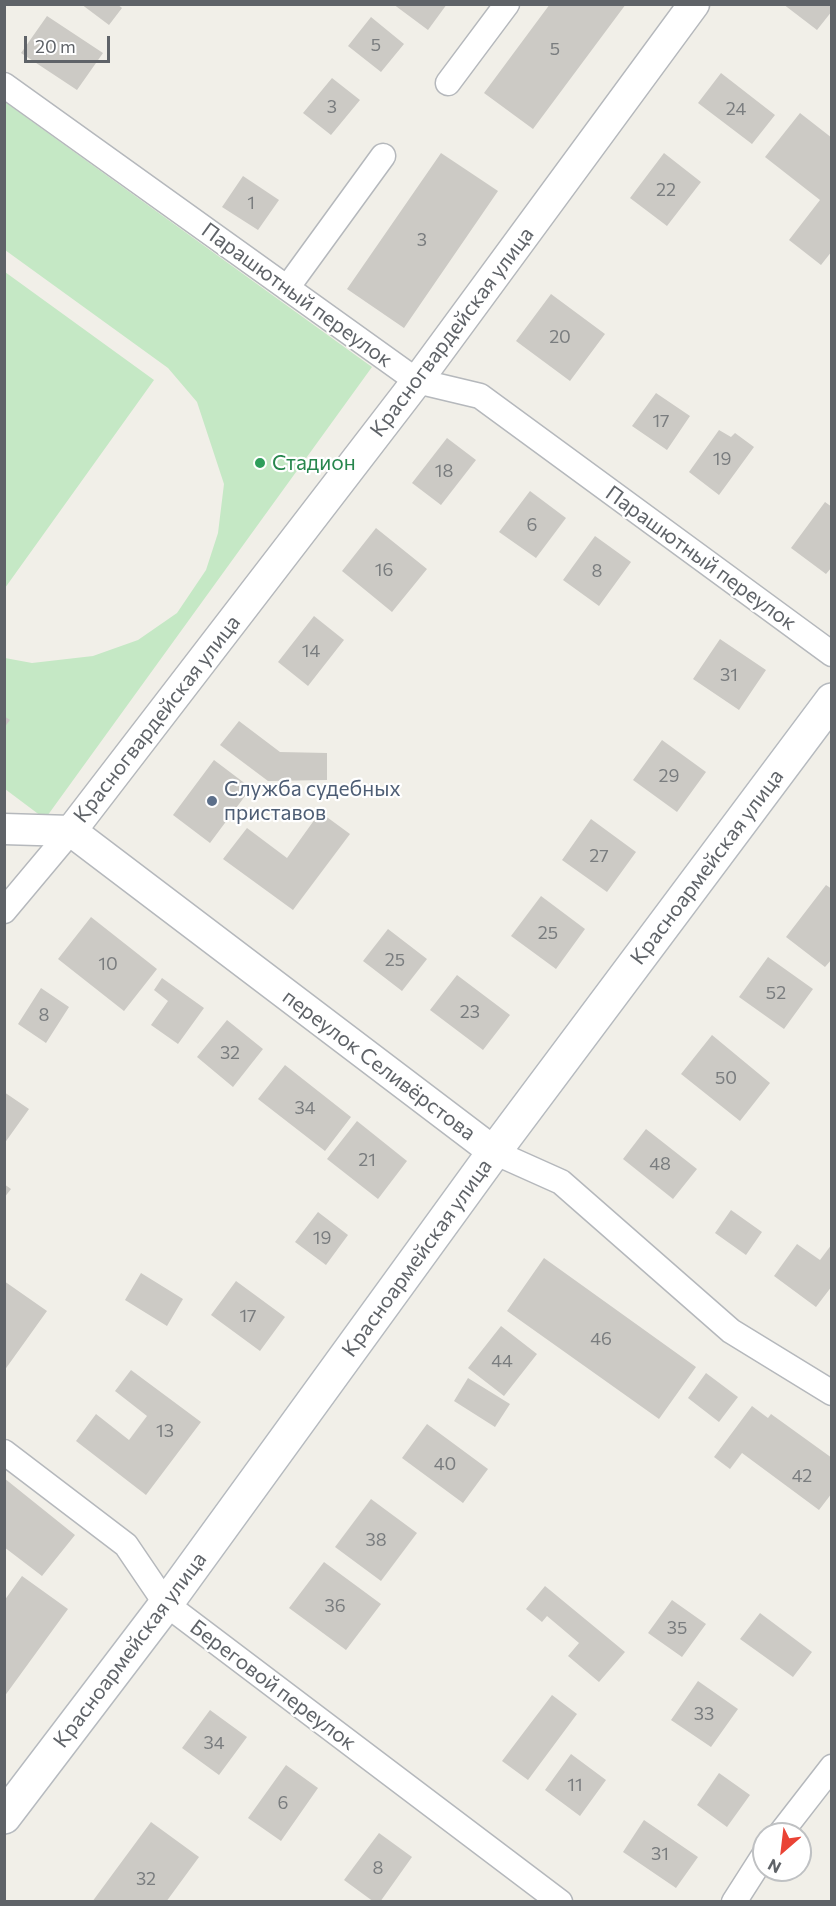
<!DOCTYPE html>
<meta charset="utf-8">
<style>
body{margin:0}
#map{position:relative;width:836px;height:1906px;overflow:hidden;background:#f1efe8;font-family:Commissioner,sans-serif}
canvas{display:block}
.frame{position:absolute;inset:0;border:6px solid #5f6368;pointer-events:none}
.north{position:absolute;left:752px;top:1822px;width:60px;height:60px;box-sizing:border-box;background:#fff;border:2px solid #bfc1c3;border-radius:50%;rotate:208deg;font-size:16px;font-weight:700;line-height:24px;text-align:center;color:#5f6368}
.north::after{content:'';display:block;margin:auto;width:21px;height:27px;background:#ea4335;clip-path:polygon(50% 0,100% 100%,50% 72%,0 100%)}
.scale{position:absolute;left:24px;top:36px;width:86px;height:27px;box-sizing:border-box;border:3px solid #5f6368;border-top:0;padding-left:8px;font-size:18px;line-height:21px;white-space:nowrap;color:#5f6368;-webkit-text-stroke:4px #fff;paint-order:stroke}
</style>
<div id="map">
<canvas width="836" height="1906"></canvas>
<div class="frame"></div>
<div class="north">N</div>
<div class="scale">20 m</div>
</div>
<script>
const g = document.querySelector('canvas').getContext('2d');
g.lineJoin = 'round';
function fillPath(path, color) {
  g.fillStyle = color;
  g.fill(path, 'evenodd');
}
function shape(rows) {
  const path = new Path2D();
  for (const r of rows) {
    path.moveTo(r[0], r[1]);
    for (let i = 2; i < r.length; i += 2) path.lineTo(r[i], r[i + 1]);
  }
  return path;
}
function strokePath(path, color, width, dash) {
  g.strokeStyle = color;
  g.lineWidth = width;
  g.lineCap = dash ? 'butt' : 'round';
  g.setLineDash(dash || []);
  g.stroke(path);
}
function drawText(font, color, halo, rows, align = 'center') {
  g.font = font + ' Commissioner,sans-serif';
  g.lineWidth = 4.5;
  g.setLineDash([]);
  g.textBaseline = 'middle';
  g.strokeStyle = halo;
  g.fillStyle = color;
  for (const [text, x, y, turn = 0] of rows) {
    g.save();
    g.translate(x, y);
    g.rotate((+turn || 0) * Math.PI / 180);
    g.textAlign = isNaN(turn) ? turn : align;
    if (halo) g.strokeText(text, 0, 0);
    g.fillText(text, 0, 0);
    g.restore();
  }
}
fillPath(shape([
 [5,102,372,367,45,819,5,789,5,658,32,663,93,656,138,640,177,613,206,570,218,533,224,484,197,402,168,368,5,250],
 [5,272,154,380,5,588]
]), '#c5e8c5');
fillPath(shape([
 [81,4,117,4,122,8,109,25],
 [393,4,447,4,428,30],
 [550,4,626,4,533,129,484,93],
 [783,4,832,4,832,11,817,30],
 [47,16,103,53,77,90,21,53],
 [371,17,404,44,381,72,348,46],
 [721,73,775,115,752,144,698,103],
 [332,78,360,100,331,135,303,113],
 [800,113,832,138,832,251,821,265,789,240,820,200,765,157],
 [441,153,498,191,404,328,347,289],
 [664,153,701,182,667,226,630,198],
 [243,176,279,200,258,230,222,207],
 [551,294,605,334,570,381,516,341],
 [656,393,690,416,667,450,632,426],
 [719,430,731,437,735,433,754,447,719,495,689,472],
 [447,438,476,460,441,505,412,483],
 [530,491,566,518,536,558,499,532],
 [825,502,832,507,832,567,826,574,791,548],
 [376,528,427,569,392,612,342,571],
 [595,536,631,562,599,606,563,580],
 [314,616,344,640,308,686,278,662],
 [720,639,766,670,739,710,693,679],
 [4,716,10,720,4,728],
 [239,721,280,752,327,753,327,780,268,781,220,745],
 [662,740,706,772,677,812,633,780],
 [214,760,251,788,210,843,173,815],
 [320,812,350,834,293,910,223,859,247,828,287,858],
 [591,819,636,852,607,892,562,860],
 [826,885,832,889,832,959,825,967,786,937],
 [541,896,585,929,556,969,511,936],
 [91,917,157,969,124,1011,58,959],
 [388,929,427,959,402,991,363,961],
 [768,957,813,989,784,1029,739,997],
 [457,975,510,1015,483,1050,430,1010],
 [162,978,204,1008,178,1044,151,1025,168,1001,154,990],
 [41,988,69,1007,46,1043,18,1024],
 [227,1020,263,1049,233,1087,197,1057],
 [712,1035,770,1083,740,1121,681,1074],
 [285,1065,351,1117,325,1151,258,1099],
 [4,1092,29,1109,4,1144],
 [357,1121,407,1161,378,1199,327,1159],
 [646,1129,697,1169,673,1199,623,1159],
 [4,1184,11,1189,4,1198],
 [731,1210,762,1232,746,1255,715,1233],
 [318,1212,348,1235,326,1265,295,1242],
 [797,1244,820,1260,832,1244,832,1286,816,1307,774,1276],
 [544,1258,696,1367,659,1419,507,1311],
 [141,1273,183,1299,167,1326,125,1300],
 [4,1281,47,1311,4,1371],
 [236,1281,285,1317,260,1351,211,1315],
 [501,1326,537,1354,504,1396,468,1368],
 [131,1370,201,1422,146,1495,76,1441,96,1414,129,1440,147,1416,115,1391],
 [706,1373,738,1397,719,1422,688,1398],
 [468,1378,510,1404,495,1427,454,1401],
 [752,1406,768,1418,771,1414,832,1458,832,1493,819,1510,742,1453,730,1469,714,1457],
 [427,1424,488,1469,463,1503,402,1458],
 [4,1478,75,1535,42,1576,4,1547],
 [371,1499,417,1533,381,1581,335,1547],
 [324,1562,381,1604,346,1650,289,1608],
 [22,1576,68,1609,4,1697,4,1601],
 [545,1586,625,1652,599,1682,568,1656,579,1643,547,1616,542,1622,526,1609],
 [672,1600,706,1624,682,1657,648,1633],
 [760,1613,812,1652,793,1677,740,1639],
 [698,1681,738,1709,711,1747,671,1720],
 [552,1695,577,1714,528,1780,502,1761],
 [210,1710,247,1737,219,1775,182,1748],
 [571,1754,606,1780,580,1816,545,1790],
 [286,1765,318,1788,281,1841,248,1818],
 [719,1773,750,1795,727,1827,697,1805],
 [644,1820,698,1857,676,1888,623,1852],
 [151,1822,199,1857,166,1902,92,1902],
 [379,1833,412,1857,380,1902,374,1902,344,1880]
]), '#cccac5');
const minor = shape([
 [448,83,507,4],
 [4,85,417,381,480,396,832,654],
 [287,288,383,156],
 [4,911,71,831],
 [494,1152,561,1182,731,1331,832,1393],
 [4,1452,126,1545,166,1604,560,1902],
 [780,1834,832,1767],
 [734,1902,764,1855]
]);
const tertiary = shape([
 [4,829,71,831,494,1152],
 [71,831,417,381,694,4]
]);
const secondary = shape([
 [4,1817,166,1604,494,1152,832,700]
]);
strokePath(minor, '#b5b8bc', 27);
strokePath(tertiary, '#b5b8bc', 33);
strokePath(secondary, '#b6babf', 36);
strokePath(minor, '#fff', 24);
strokePath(tertiary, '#fff', 30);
strokePath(secondary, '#fff', 33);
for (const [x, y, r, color] of [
 [260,463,6,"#2e9e5b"],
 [212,801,6,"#5c6f8a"]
]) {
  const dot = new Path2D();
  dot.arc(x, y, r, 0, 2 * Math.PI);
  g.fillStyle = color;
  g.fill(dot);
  strokePath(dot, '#fff', 2);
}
drawText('18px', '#7a7d7f', null, [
 ["5",376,45],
 ["5",555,49],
 ["3",332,107],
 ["24",736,109],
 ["22",666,190],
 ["1",251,203],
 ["3",422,240],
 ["20",560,337],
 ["17",661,421],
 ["19",722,459],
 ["18",444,471],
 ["6",532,525],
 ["16",384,570],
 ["8",597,571],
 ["14",311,651],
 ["31",729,675],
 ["29",669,776],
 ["27",599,856],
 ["25",548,933],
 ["25",395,960],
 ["10",108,964],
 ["52",776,993],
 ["23",470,1012],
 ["8",44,1015],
 ["32",230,1053],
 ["50",726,1078],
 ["34",305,1108],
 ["21",367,1160],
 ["48",660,1164],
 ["19",322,1238],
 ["17",248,1316],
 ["46",601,1339],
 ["44",502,1361],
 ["13",165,1431],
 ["40",445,1464],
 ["42",802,1476],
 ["38",376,1540],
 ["36",335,1606],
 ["35",677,1628],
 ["33",704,1714],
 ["34",214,1743],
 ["11",575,1785],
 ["6",283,1803],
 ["31",660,1854],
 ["8",378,1868],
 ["32",146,1879]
]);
drawText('21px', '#5f6368', '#fff', [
 ["Парашютный переулок",297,295,36],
 ["Красногвардейская улица",452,332,-53],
 ["Парашютный переулок",701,558,36],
 ["Красногвардейская улица",157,719,-52],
 ["Красноармейская улица",707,867,-53],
 ["переулок Селивёрстова",379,1065,37],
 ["Красноармейская улица",417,1258,-54],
 ["Красноармейская улица",130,1650,-53],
 ["Береговой переулок",273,1685,37]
]);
drawText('21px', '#27864d', '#fff', [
 ["Стадион",272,463]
], 'left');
drawText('21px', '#4e5e75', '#fff', [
 ["Служба судебных",224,789],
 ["приставов",224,813]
], 'left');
</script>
